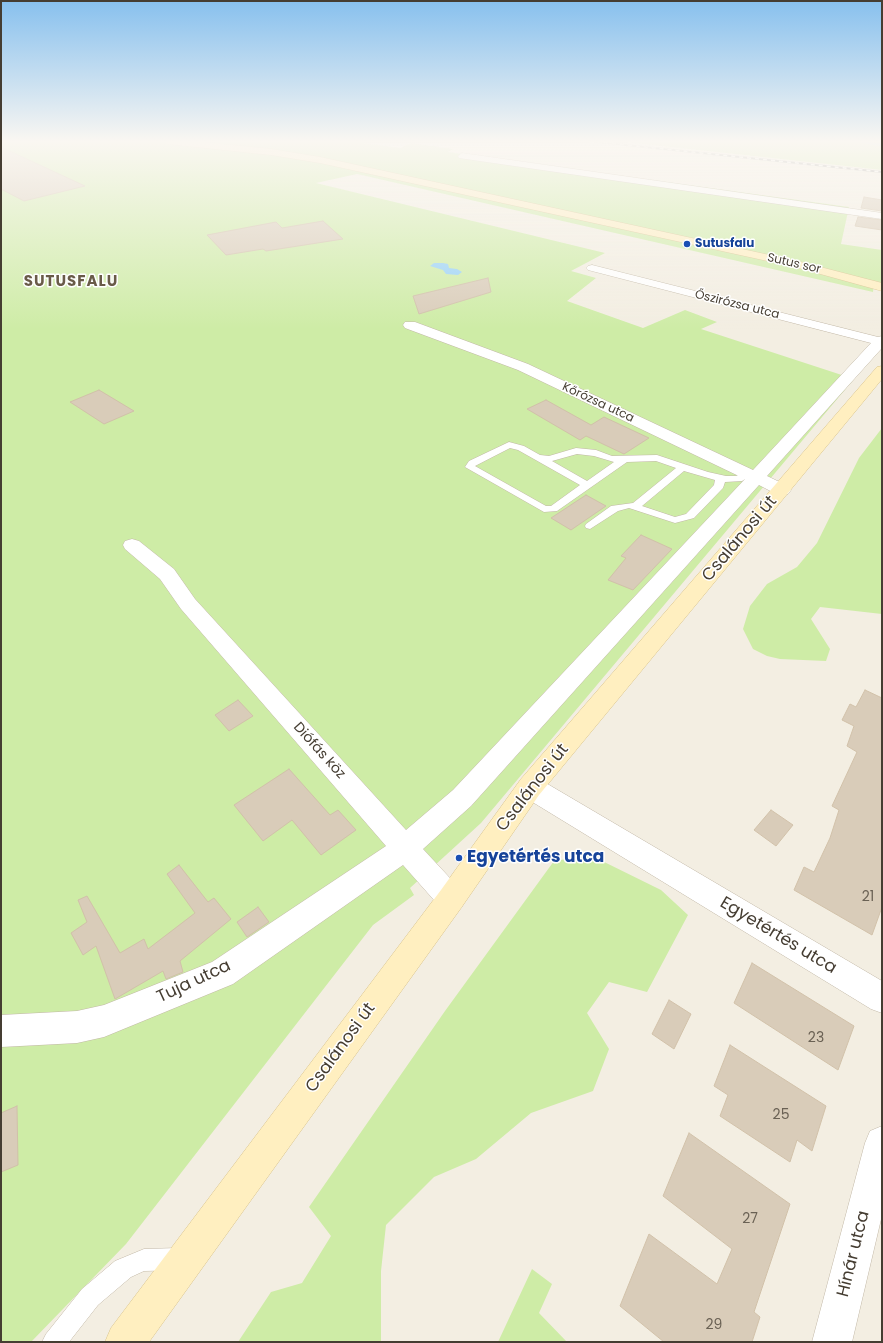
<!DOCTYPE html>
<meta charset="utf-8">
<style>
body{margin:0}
#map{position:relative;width:883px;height:1343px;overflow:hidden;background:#f3eee2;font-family:Poppins,sans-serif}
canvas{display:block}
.frame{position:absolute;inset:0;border:2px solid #453d32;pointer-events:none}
</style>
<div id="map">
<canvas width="883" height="1343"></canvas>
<div class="frame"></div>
</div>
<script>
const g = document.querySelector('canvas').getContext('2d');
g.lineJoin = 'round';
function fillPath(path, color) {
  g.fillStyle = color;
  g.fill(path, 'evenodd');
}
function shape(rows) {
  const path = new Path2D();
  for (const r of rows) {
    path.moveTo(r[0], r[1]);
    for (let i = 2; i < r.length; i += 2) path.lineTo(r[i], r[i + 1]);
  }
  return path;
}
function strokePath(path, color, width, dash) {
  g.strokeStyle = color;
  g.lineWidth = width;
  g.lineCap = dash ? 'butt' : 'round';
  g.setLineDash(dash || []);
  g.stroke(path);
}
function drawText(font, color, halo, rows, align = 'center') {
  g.font = font + ' Poppins,sans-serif';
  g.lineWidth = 3;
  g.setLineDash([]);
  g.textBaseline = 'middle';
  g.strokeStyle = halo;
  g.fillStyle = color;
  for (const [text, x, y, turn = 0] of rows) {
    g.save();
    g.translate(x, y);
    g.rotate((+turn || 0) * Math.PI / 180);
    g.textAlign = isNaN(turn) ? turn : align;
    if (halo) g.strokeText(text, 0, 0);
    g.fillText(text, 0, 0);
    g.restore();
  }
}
fillPath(shape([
 [1,141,366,141,363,143,400,148,411,143,453,149,448,152,849,207,841,244,882,250,882,287,874,285,873,292,357,174,316,183,605,253,571,271,596,278,567,301,643,328,685,310,717,322,701,329,854,379,481,823,410,888,414,895,373,925,126,1244,31,1342,1,1342],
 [614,141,882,141,882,170,616,141],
 [882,428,882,614,820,607,811,619,830,649,826,661,780,659,767,656,753,649,743,629,750,606,767,584,797,567,817,543,859,458],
 [590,855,661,890,688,915,647,992,609,982,587,1013,609,1049,593,1091,531,1113,476,1159,434,1177,386,1225,381,1271,381,1342,238,1342,271,1292,302,1283,331,1236,309,1207,445,1011,554,861],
 [532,1269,552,1284,539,1313,567,1342,498,1342]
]), '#ceeca6');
fillPath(shape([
 [434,263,443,263,448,264,449,268,457,269,462,272,458,275,446,274,443,270,430,266]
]), '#97d1f7');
strokePath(shape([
 [860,141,882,145]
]), '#97d1f7', 2.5);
const building = shape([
 [1,147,85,186,24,201,1,189,1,147],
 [864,197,882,200,882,211,861,208,864,197],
 [858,217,882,220,882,230,855,226,858,217],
 [323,221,343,239,266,251,263,249,226,255,207,235,276,222,282,228,323,221],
 [488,278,491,292,419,314,413,296,488,278],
 [99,390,134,411,104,424,70,402,99,390],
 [546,400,591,425,604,417,649,438,624,454,586,436,580,440,527,409,546,400],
 [586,495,606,506,571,530,551,518,586,495],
 [641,535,672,549,633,590,608,580,626,558,621,556,641,535],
 [865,690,882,698,882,907,872,935,794,890,804,867,814,872,830,838,839,810,832,806,857,752,847,746,854,726,842,720,850,704,856,707,865,690],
 [238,700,253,716,229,731,215,715,238,700],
 [289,769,330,815,338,810,356,830,321,855,292,820,263,841,234,805,289,769],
 [771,810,793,825,776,846,754,830,771,810],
 [179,865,208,902,214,898,231,919,180,961,183,972,166,979,163,971,115,999,96,946,83,955,71,933,87,922,78,900,87,896,120,953,144,939,148,949,195,913,167,874,179,865],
 [258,907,269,922,247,937,237,922,258,907],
 [752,963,854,1026,838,1070,734,1003,752,963],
 [669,1000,691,1014,674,1049,652,1034,669,1000],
 [730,1045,826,1106,812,1151,797,1140,790,1162,720,1116,728,1095,714,1086,730,1045],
 [17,1106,18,1165,1,1172,1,1113,17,1106],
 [689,1133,790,1204,754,1312,760,1317,752,1342,664,1342,620,1306,649,1234,717,1284,732,1249,663,1196,689,1133]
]);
fillPath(building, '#d9ccb9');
strokePath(building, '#d1c1a9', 1);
const lane = shape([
 [509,442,524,446,540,455,549,456,576,448,596,450,612,456,657,455,708,472,726,476,736,476,748,471,753,474,742,481,725,482,723,488,694,518,675,523,629,508,618,511,590,529,586,528,585,526,586,524,611,506,633,503,676,468,656,461,627,462,557,511,544,512,465,467,469,461,509,442],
 [510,448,518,450,580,485,551,506,546,506,475,466,510,448],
 [577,454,594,456,614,462,587,481,552,461,577,454],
 [684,471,715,480,714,485,686,514,675,517,642,506,684,471],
 [179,1248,187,1251,190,1259,187,1267,179,1270,144,1271,131,1277,98,1305,69,1342,42,1342,46,1334,82,1289,115,1261,144,1249,179,1248]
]);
const street = shape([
 [462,153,882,213,882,219,459,158,458,156,462,153],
 [592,265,878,337,882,336,882,348,767,476,788,486,791,490,788,494,782,495,776,494,759,485,471,806,423,849,461,890,465,899,461,908,451,912,441,908,403,865,233,984,104,1037,77,1043,1,1047,1,1015,77,1011,104,1005,212,962,386,846,181,609,160,579,125,549,123,545,125,541,132,539,139,541,174,569,195,599,406,830,453,790,745,479,518,370,405,328,403,325,405,322,415,322,528,364,753,470,871,343,588,270,586,268,588,266,592,265],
 [530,776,539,779,882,981,882,1013,871,1009,521,795,518,787,521,779,530,776],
 [882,1126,882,1215,852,1342,812,1342,865,1143,870,1131,882,1126]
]);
const secondary = shape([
 [164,141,192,141,271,149,320,157,797,261,882,283,882,291,795,267,320,163,271,155,168,144,164,141],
 [882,366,882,379,539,795,461,908,149,1342,105,1342,111,1328,441,890,521,779,877,367,882,366]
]);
strokePath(lane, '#c2b8a7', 1);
strokePath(street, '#c2b8a7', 1);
strokePath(secondary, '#d8c38c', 1);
fillPath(lane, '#fff');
fillPath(street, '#fff');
fillPath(secondary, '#ffefc0');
const rail = shape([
 [588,141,882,172]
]);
strokePath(rail, '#949494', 2);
strokePath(rail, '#fff', 1.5, [4]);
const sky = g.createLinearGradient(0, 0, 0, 329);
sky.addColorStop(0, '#87c0ee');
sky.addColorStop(0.43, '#faf7f2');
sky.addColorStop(1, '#faf7f200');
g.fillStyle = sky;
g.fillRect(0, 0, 883, 329);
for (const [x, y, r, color] of [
 [687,244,4,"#1a4fb4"],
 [459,858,4,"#1a4fb4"]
]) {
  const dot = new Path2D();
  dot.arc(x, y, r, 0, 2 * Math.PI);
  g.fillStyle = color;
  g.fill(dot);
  strokePath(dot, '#fff', 1.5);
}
drawText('bold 12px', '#164399', '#fff', [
 ["Sutusfalu",695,244]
], 'left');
drawText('12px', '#453d32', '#fff', [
 ["Sutus sor",794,264,13],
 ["Őszirózsa utca",737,305,14],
 ["Kőrózsa utca",598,403,25]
]);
drawText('14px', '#453d32', '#fff', [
 ["Diófás köz",319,751,48]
]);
drawText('14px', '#6a6154', null, [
 ["21",868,897],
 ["23",816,1038],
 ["25",781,1115],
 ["27",750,1219],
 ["29",714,1325]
]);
g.letterSpacing = '1px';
drawText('bold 15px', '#695b48', '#fff', [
 ["SUTUSFALU",71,282]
]);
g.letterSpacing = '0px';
drawText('17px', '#453d32', '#fff', [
 ["Csalánosi út",740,539,-50],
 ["Csalánosi út",533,788,-52],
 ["Egyetértés utca",778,936,31],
 ["Tuja utca",194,982,-25],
 ["Csalánosi út",341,1048,-54],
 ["Hínár utca",854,1254,-76]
]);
drawText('bold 17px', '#164399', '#fff', [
 ["Egyetértés utca",467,858]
], 'left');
</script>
